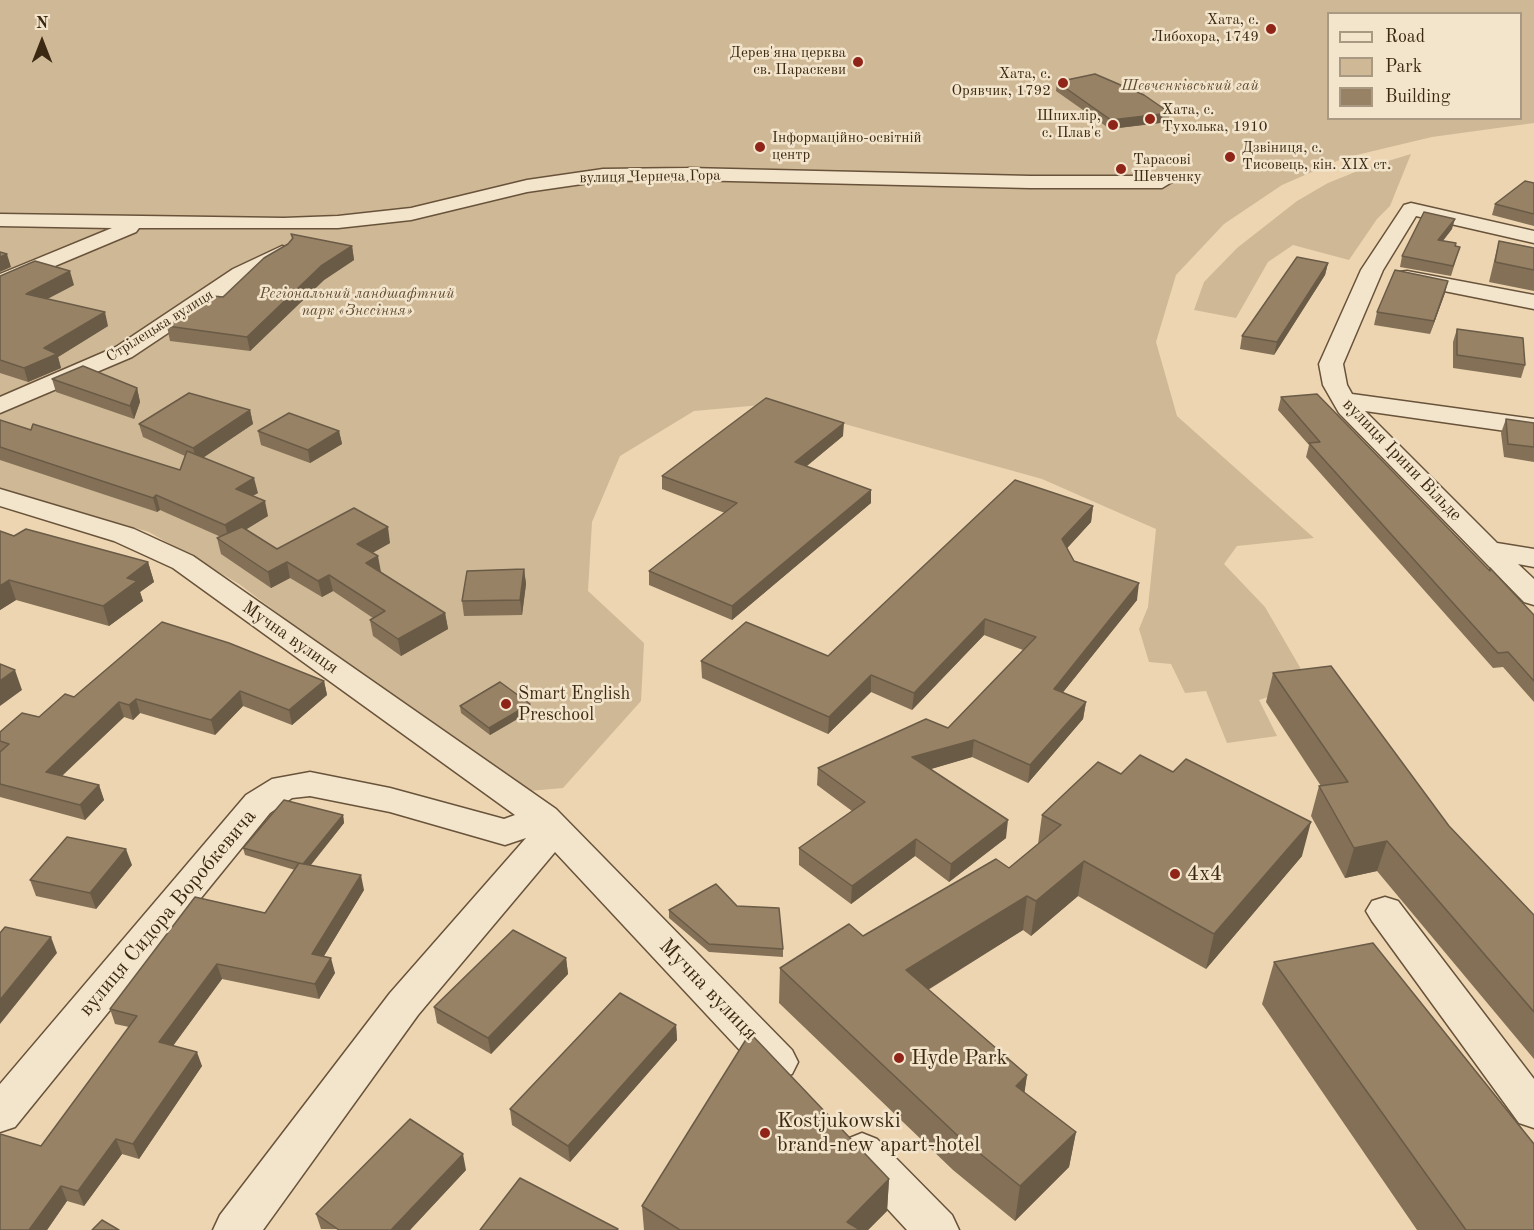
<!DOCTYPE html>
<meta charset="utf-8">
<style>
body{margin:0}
#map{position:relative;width:1534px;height:1230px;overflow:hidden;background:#edd5b1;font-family:"Old Standard TT",serif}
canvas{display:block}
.legend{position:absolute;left:1327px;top:12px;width:195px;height:108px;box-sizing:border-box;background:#f3e4cc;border:2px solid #a99982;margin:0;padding:8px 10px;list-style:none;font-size:18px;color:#3b2812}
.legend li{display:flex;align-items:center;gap:12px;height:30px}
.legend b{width:30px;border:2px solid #a99982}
.north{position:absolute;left:12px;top:12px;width:60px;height:60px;-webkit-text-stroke:4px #f3e4cc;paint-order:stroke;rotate:0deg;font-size:16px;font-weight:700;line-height:24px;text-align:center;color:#3b2812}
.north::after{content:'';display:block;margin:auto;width:21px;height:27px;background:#3b2812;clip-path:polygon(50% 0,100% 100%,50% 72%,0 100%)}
</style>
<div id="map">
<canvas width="1534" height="1230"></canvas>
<ul class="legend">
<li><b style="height:8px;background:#f3e4cc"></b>Road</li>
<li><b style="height:16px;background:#cfb896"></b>Park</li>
<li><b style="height:16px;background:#988265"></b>Building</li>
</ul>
<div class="north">N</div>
</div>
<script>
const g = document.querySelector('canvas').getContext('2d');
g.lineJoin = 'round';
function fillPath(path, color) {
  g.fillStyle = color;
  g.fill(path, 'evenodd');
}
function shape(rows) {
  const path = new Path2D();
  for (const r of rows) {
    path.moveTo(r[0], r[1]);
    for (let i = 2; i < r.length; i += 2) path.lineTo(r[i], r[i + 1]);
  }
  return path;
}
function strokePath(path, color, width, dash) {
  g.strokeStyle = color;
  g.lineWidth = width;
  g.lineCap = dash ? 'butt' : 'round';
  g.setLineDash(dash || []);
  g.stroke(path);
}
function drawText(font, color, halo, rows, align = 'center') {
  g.font = font + ' "Old Standard TT",serif';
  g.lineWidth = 5;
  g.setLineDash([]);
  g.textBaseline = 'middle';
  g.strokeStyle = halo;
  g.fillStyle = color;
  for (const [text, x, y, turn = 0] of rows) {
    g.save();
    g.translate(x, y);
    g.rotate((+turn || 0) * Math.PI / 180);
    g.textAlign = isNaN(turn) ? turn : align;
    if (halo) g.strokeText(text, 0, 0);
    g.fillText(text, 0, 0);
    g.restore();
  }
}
fillPath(shape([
 [0,0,1534,0,1534,123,1432,137,1344,158,1282,185,1224,224,1176,275,1156,342,1177,416,1314,538,1237,546,1224,564,1265,607,1305,676,1283,692,1259,700,1277,736,1227,743,1206,691,1185,693,1171,664,1149,662,1139,629,1148,607,1156,529,1042,479,773,404,694,411,620,456,592,522,588,591,644,643,641,701,563,788,529,791,359,675,239,584,149,532,0,488],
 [1328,14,1520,14,1520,118,1328,118],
 [1411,154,1390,206,1377,219,1349,260,1293,245,1268,262,1236,318,1194,310,1204,282,1237,248,1297,201,1328,183,1365,168]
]), '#cfb896');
const street = shape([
 [688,168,1030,176,1162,176,1172,182,1162,188,1030,188,688,180,603,181,527,192,411,220,338,228,139,228,136,232,0,289,0,274,112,228,0,226,0,214,284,218,338,216,411,208,527,180,603,169,688,168],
 [1411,203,1534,231,1534,243,1416,216,1383,270,1343,364,1347,385,1352,394,1534,419,1534,435,1365,411,1497,543,1534,549,1534,567,1518,564,1534,579,1534,605,1524,602,1339,413,1323,385,1319,364,1361,270,1404,205,1411,203],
 [282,246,289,248,293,252,289,256,249,279,132,357,0,413,0,397,116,347,233,269,282,246],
 [1407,271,1534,295,1534,309,1399,282,1396,277,1399,272,1407,271],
 [0,489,134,529,193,556,556,809,792,1050,798,1062,792,1074,777,1079,762,1074,555,852,418,1015,263,1230,213,1230,220,1215,390,993,526,838,505,845,390,812,310,796,292,798,270,813,15,1127,0,1132,0,1084,246,795,272,779,310,772,390,788,504,819,515,815,173,568,114,541,0,506,0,489],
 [1385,897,1398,901,1534,1079,1534,1128,1519,1123,1372,921,1366,911,1372,901,1385,897],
 [862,1133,877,1139,952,1215,959,1230,907,1230,847,1165,840,1152,847,1139,862,1133]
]);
strokePath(street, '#68533a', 3);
fillPath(street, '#f3e4cc');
fillPath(shape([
 [1057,82,1168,122,1110,129,1056,91],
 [1534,183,1534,226,1492,215,1495,204],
 [1452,229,1443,241,1460,247,1451,276,1400,267,1402,256],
 [291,234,352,246,354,260,324,280,250,351,170,341,167,326,223,297,288,244,292,239],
 [1499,241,1534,248,1534,291,1489,282,1494,261],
 [1328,263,1325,275,1274,355,1240,349,1242,336],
 [0,276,74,285,47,299,108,326,58,357,61,368,28,382,0,373],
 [1445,293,1430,334,1374,325,1377,312],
 [1457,329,1525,365,1521,378,1453,368,1453,342],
 [52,379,137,388,140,402,134,419,56,392],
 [1281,397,1489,570,1490,568,1534,615,1534,702,1503,667,1493,668,1306,457,1309,445,1278,410],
 [250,410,253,424,203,457,258,493,252,496,268,516,246,529,277,549,390,543,372,553,381,572,445,613,448,629,401,656,373,636,370,620,373,618,333,591,322,597,290,578,271,588,221,554,217,538,221,537,160,510,157,512,0,460,0,420,31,430,180,470,185,456,143,437,139,424],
 [1506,419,1534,423,1534,462,1504,457,1501,433],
 [258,431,339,431,342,444,310,463,261,445],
 [843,436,806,466,871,490,871,503,732,620,649,585,649,571,725,513,662,489,662,476],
 [1093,506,1091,522,1067,548,1074,561,1137,600,1063,692,1086,702,1083,719,1028,783,972,757,930,769,1006,838,949,882,915,856,851,904,799,865,799,848,852,811,817,785,818,768,948,728,1023,650,984,635,912,710,871,692,828,734,702,678,701,661,828,656],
 [0,531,14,536,148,562,154,582,140,592,143,601,109,626,16,600,0,610],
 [524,569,526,584,522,615,464,616,462,601],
 [1273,673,1449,826,1534,915,1534,1059,1377,871,1345,878,1311,816,1319,786,1321,786,1266,702],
 [324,681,327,695,292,725,243,706,215,735,140,713,133,720,124,717,62,776,99,785,104,800,85,820,0,797,0,732,39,717,74,697],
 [530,704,531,711,490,735,461,713,460,706],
 [1121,774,1302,856,1206,969,1078,896,1031,936,1023,930,928,990,1027,1075,1024,1093,1076,1132,1069,1167,1015,1221,953,1170,779,1003,780,968,863,936,1009,868,1038,844,1042,815],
 [343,815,344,823,311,865,364,890,324,956,335,973,319,999,222,979,173,1045,202,1066,139,1159,122,1154,84,1206,67,1201,47,1230,0,1230,41,1146,129,1027,115,1024,110,1009,265,913,295,870,245,855,243,848],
 [132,865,96,909,36,896,30,880],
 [737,906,783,949,783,957,709,952,669,918,669,910],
 [566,958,568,974,491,1054,437,1023,434,1007],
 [1274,962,1534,1230,1417,1230,1262,1004],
 [676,1025,677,1040,570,1162,512,1125,510,1109],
 [466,1170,410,1230,321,1229,316,1214],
 [889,1179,887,1211,868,1230,644,1230,642,1206]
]), '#837057');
fillPath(shape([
 [1170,113,1168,122,1110,129,1111,120],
 [1455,219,1452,229,1435,250,1438,240],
 [352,246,354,260,324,280,250,351,247,337,321,266],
 [7,254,11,267,0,272,0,257],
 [1328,263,1325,275,1274,355,1277,342],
 [70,271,74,285,30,308,26,294],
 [1448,281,1445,293,1430,334,1434,321],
 [105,312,108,326,58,357,61,368,28,382,24,368,44,348],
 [137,388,140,402,134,419,130,406],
 [250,410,253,424,197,462,193,448],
 [844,423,843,436,795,476,795,462],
 [339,431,342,444,310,463,308,450],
 [254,478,258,493,239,504,236,489],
 [871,490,871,503,732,620,732,606],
 [156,495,160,510,157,512,153,498],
 [265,501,268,516,229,540,225,525],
 [1093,506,1091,522,1060,556,1062,539],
 [388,527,390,543,360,560,357,544],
 [378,556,381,572,366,563],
 [148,562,154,582,140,592,143,601,109,626,103,606,127,578],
 [287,562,290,578,271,588,268,572],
 [524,569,526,584,522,615,520,600],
 [329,575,333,591,322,597,318,581],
 [9,580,16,600,0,610,0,586],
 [1139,583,1137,600,1052,706,1054,689],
 [445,613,448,629,401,656,398,639],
 [985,619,984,635,912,710,914,693],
 [15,670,22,690,0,706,0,681],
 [871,675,871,692,828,734,829,717],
 [324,681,327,695,292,725,289,710],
 [240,691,243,706,215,735,211,720],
 [136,699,140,713,133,720,129,705],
 [119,702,124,717,51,786,46,772],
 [1086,702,1083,719,1028,783,1030,765],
 [530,704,531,711,490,735,489,728],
 [974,740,972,757,911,775,912,757],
 [99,785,104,800,85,820,80,805],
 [343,815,344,823,305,872,303,864],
 [1008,820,1006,838,949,882,951,864],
 [1311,822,1302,856,1206,969,1214,934],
 [916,839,915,856,851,904,852,886],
 [1387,841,1377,871,1345,878,1354,848],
 [126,849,132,865,96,909,90,893],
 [1084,861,1078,896,1031,936,1036,901],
 [361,875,364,890,316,969,312,954],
 [1027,896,1023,930,903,1005,906,970],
 [51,937,57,953,0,1024,0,1000],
 [331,958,335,973,319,999,315,984],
 [566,958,568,974,491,1054,488,1038],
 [217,964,222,979,165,1057,159,1042],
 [676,1025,677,1040,570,1162,568,1146],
 [197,1052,202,1066,139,1159,133,1144],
 [1027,1075,1022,1110,1016,1086],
 [1076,1132,1069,1167,1015,1221,1020,1186],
 [116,1139,122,1154,84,1206,78,1191],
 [463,1154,466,1170,410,1230,391,1230],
 [889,1179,887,1211,868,1230,846,1230,847,1222],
 [61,1186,67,1201,47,1230,29,1230]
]), '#6a5b47');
const building = shape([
 [1095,74,1144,95,1170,113,1111,120,1057,82,1095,74],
 [1525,181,1534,183,1534,214,1495,204,1525,181],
 [1424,212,1455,219,1438,240,1456,243,1455,246,1460,247,1453,266,1402,256,1424,212],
 [291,234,352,246,321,266,247,337,167,326,213,296,223,297,264,258,288,244,293,238,291,234],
 [1499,241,1534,248,1534,270,1495,262,1499,241],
 [0,252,7,254,0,257,0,252],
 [1297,257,1328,263,1277,342,1242,336,1297,257],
 [35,261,70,271,26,294,105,312,44,348,57,354,24,368,0,360,0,276,35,261],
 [1395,270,1448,281,1434,321,1377,312,1395,270],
 [1457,329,1523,338,1525,365,1457,355,1457,329],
 [83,366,137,388,130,406,52,379,83,366],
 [189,393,250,410,193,448,139,424,189,393],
 [1317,394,1490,571,1490,568,1534,615,1534,681,1508,652,1498,653,1309,443,1320,442,1281,397,1317,394],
 [766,398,844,423,795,462,871,490,732,606,649,571,737,503,662,476,766,398],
 [289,413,339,431,308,450,258,431,289,413],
 [1506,419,1534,423,1534,447,1508,444,1506,419],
 [0,420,31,430,33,424,180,470,187,451,254,478,236,489,265,501,225,525,156,495,153,498,0,447,0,420],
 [1015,480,1093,506,1062,539,1074,561,1139,583,1054,689,1086,702,1030,765,974,740,912,757,1008,820,951,864,916,839,852,886,799,848,865,802,818,768,926,719,948,728,1036,637,985,619,914,693,871,675,829,717,701,661,746,622,828,656,1015,480],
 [354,508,388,527,357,544,378,556,366,563,445,613,398,639,370,620,385,611,329,575,318,581,287,562,268,572,217,538,242,527,277,549,354,508],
 [26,529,148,562,127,578,137,581,103,606,9,580,0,586,0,531,14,536,26,529],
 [524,569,520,600,462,601,467,571,524,569],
 [162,622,229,643,324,681,289,710,240,691,211,720,136,699,129,705,119,702,46,772,99,785,80,805,0,784,0,752,9,744,0,741,0,732,22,713,39,717,65,694,74,697,162,622],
 [0,664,15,670,0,681,0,664],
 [1331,666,1449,826,1534,915,1534,1012,1387,841,1354,848,1319,786,1348,782,1273,673,1331,666],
 [500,682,530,704,489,728,460,706,500,682],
 [1140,755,1173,772,1186,759,1311,822,1214,934,1084,861,1036,901,1027,896,906,970,1027,1075,1016,1086,1076,1132,1020,1186,957,1135,780,968,849,924,863,936,996,859,1009,868,1061,825,1042,815,1098,762,1121,774,1140,755],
 [284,800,343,815,303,864,299,863,243,848,284,800],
 [67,837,126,849,90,893,30,880,67,837],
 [299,863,361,875,312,954,331,958,315,984,217,964,159,1042,197,1052,133,1144,116,1139,78,1191,61,1186,29,1230,0,1230,0,1134,41,1146,137,1016,110,1009,195,897,265,913,299,863],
 [716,884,737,906,779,908,783,949,709,944,669,910,716,884],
 [5,927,51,937,0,1000,0,933,5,927],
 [513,930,566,958,488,1038,434,1007,513,930],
 [1373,943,1534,1144,1534,1230,1466,1230,1274,962,1373,943],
 [620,993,676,1025,568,1146,510,1109,620,993],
 [750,1033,889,1179,847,1222,860,1230,680,1230,642,1206,750,1033],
 [410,1119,463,1154,391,1230,339,1230,316,1214,410,1119],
 [520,1178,618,1229,617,1230,480,1230,520,1178],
 [102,1220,119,1230,92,1230,102,1220]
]);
fillPath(building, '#988265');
strokePath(building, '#6a5b47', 1.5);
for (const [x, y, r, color] of [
 [1271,29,6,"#8f2418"],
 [858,62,6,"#8f2418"],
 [1063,83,6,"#8f2418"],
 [1150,119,6,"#8f2418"],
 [1113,125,6,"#8f2418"],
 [760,147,6,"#8f2418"],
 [1230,157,6,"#8f2418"],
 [1121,169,6,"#8f2418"],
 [506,704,6,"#8f2418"],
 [1175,874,6,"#8f2418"],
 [899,1058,6,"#8f2418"],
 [765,1133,6,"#8f2418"]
]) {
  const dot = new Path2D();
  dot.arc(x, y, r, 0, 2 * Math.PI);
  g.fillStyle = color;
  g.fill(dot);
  strokePath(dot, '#f3e4cc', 2);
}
drawText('15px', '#3b2812', '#f3e4cc', [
 ["Хата, с.",1259,20],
 ["Либохора, 1749",1259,37],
 ["Дерев'яна церква",846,53],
 ["св. Параскеви",846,70],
 ["Хата, с.",1051,74],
 ["Орявчик, 1792",1051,91],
 ["Хата, с.",1162,110,"left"],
 ["Тухолька, 1910",1162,127,"left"],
 ["Шпихлір,",1101,116],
 ["с. Плав'є",1101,133],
 ["Інформаційно-освітній",772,138,"left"],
 ["центр",772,155,"left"],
 ["Дзвіниця, с.",1242,148,"left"],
 ["Тисовець, кін. XIX ст.",1242,165,"left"],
 ["Тарасові",1133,160,"left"],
 ["Шевченку",1133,177,"left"]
], 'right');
drawText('italic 15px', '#604c33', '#f3e4cc', [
 ["Шевченківський гай",1190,86],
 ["Регіональний ландшафтний",357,294],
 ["парк «Знесіння»",357,311]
]);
drawText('15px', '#3b2812', '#f3e4cc', [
 ["вулиця Чернеча Гора",650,177,-1],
 ["Стрілецька вулиця",160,326,-32]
]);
drawText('18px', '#3b2812', '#f3e4cc', [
 ["вулиця Ірини Вільде",1402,460,46],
 ["Мучна вулиця",290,638,35]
]);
drawText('18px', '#3b2812', '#f3e4cc', [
 ["Smart English",518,694],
 ["Preschool",518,715]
], 'left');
drawText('21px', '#3b2812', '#f3e4cc', [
 ["4х4",1187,874],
 ["Hyde Park",911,1058],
 ["Kostjukowski",777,1121],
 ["brand-new apart-hotel",777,1145]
], 'left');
drawText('21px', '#3b2812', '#f3e4cc', [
 ["вулиця Сидора Воробкевича",168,913,-50],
 ["Мучна вулиця",708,990,46]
]);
</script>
